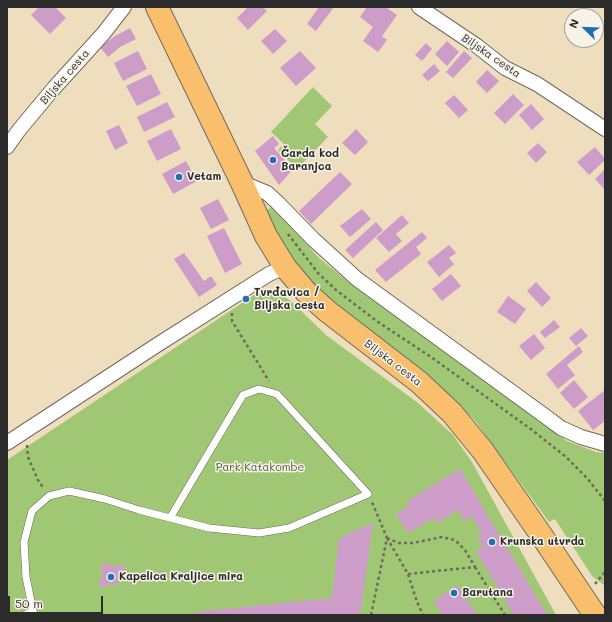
<!DOCTYPE html>
<meta charset="utf-8">
<style>
body{margin:0}
#map{position:relative;width:612px;height:622px;overflow:hidden;background:#efdebe;font-family:Mali,sans-serif}
canvas{display:block}
.frame{position:absolute;inset:0;border:8px solid #2b2b2b;pointer-events:none}
.north{position:absolute;left:564px;top:8px;width:40px;height:40px;box-sizing:border-box;background:#f7f3e8;border:1px solid #a5a39c;border-radius:50%;rotate:293deg;font-size:11px;font-weight:700;line-height:16px;text-align:center;color:#2b2b2b}
.north::after{content:'';display:block;margin:auto;width:14px;height:18px;background:#1f6fb2;clip-path:polygon(50% 0,100% 100%,50% 72%,0 100%)}
.scale{position:absolute;left:8px;top:596px;width:95px;height:18px;box-sizing:border-box;border:2px solid #2b2b2b;border-top:0;padding-left:5px;font-size:12px;line-height:14px;white-space:nowrap;color:#2b2b2b;-webkit-text-stroke:3px #f7f3e8;paint-order:stroke}
</style>
<div id="map">
<canvas width="612" height="622"></canvas>
<div class="frame"></div>
<div class="north">N</div>
<div class="scale">50 m</div>
</div>
<script>
const g = document.querySelector('canvas').getContext('2d');
g.lineJoin = 'round';
function fillPath(path, color) {
  g.fillStyle = color;
  g.fill(path, 'evenodd');
}
function shape(rows) {
  const path = new Path2D();
  for (const r of rows) {
    path.moveTo(r[0], r[1]);
    for (let i = 2; i < r.length; i += 2) path.lineTo(r[i], r[i + 1]);
  }
  return path;
}
function strokePath(path, color, width, dash) {
  g.strokeStyle = color;
  g.lineWidth = width;
  g.lineCap = dash ? 'butt' : 'round';
  g.setLineDash(dash || []);
  g.stroke(path);
}
function drawText(font, color, halo, rows, align = 'center') {
  g.font = font + ' Mali,sans-serif';
  g.lineWidth = 3;
  g.setLineDash([]);
  g.textBaseline = 'middle';
  g.strokeStyle = halo;
  g.fillStyle = color;
  for (const [text, x, y, turn = 0] of rows) {
    g.save();
    g.translate(x, y);
    g.rotate((+turn || 0) * Math.PI / 180);
    g.textAlign = isNaN(turn) ? turn : align;
    if (halo) g.strokeText(text, 0, 0);
    g.fillText(text, 0, 0);
    g.restore();
  }
}
fillPath(shape([
 [313,87,332,106,315,124,328,137,297,169,278,150,284,144,271,132],
 [273,207,319,258,356,288,567,441,596,452,605,453,605,586,592,576,555,519,549,522,476,422,453,398,406,360,335,307,308,279,290,254,269,219,266,210],
 [279,292,293,303,326,335,418,403,453,435,472,462,556,615,7,615,7,460,254,295]
]), '#a0c874');
fillPath(shape([
 [39,7,55,7,66,18,50,34,31,15],
 [248,7,263,7,267,11,248,30,237,18],
 [319,7,334,7,316,31,307,24],
 [367,7,388,7,387,8,397,15,382,36,387,40,378,52,363,41,373,27,360,17],
 [130,28,136,39,120,47,108,57,100,47,115,36],
 [275,29,287,41,273,54,261,41],
 [447,41,459,52,447,66,435,54],
 [426,43,432,49,422,61,415,55],
 [138,51,147,69,123,81,114,63],
 [300,51,316,68,296,86,280,68],
 [464,51,472,58,453,78,446,72],
 [434,64,440,71,428,81,422,75],
 [487,70,499,81,487,93,476,82],
 [151,74,161,94,137,106,126,86],
 [513,94,524,105,505,124,494,113],
 [454,95,468,110,459,118,445,103],
 [167,102,175,117,144,132,137,117],
 [531,104,544,119,532,130,519,115],
 [119,125,128,143,115,150,106,131],
 [171,129,181,149,157,161,147,141],
 [356,129,368,142,355,155,342,143],
 [273,136,279,144,274,148,293,169,279,185,255,151],
 [538,143,547,152,536,163,527,153],
 [595,147,605,159,605,160,589,175,577,162],
 [186,161,197,181,173,194,162,174],
 [605,169,605,190,595,179],
 [340,172,352,184,311,224,299,211],
 [218,199,229,220,211,229,200,208],
 [362,209,371,219,350,237,340,226],
 [402,215,409,223,396,234,402,241,389,252,376,238],
 [376,222,383,230,353,258,345,250],
 [224,228,242,264,225,273,207,236],
 [422,232,427,238,416,247,421,254,386,282,375,270],
 [449,245,456,253,449,258,454,264,439,277,427,262],
 [184,253,204,281,211,276,217,285,199,297,174,259],
 [451,274,461,286,442,301,432,289],
 [536,282,551,298,542,307,527,291],
 [508,296,526,309,515,324,497,312],
 [554,320,560,327,545,338,540,332],
 [581,328,588,336,576,346,569,338],
 [534,334,545,348,531,360,519,346],
 [579,346,583,352,567,365,575,375,558,389,546,374],
 [574,380,588,397,574,409,560,393],
 [605,390,605,402,603,403,605,405,605,421,593,430,578,411],
 [460,469,547,615,514,615,476,551,483,546,477,537,482,534,472,516,464,521,458,510,437,523,434,518,408,533,396,514,410,505,407,501],
 [373,523,360,615,196,615,195,612,332,598,339,538],
 [107,562,112,567,118,565,126,566,118,584,99,587,100,580,103,574,100,567],
 [457,585,477,615,443,615,434,601]
]), '#ce9cc9');
const lane = shape([
 [25,615,33,611],
 [35,615,33,611,26,577,24,542,32,511,49,496,69,491,105,499,139,510,170,518,209,528,259,533,289,528,368,494,277,394,259,389,243,395,170,518]
]);
const street = shape([
 [419,7,477,46,505,68,537,84,605,129],
 [7,147,19,130,54,88,103,34,124,7],
 [243,185,250,186,267,193,278,203,313,239,357,279,549,419,561,428,581,437,605,444],
 [7,443,157,345,269,274,285,267]
]);
const primary = shape([
 [157,7,243,185,266,236,285,267,307,293,327,311,419,382,452,413,483,451,546,542]
]);
strokePath(lane, '#706a5e', 8);
strokePath(street, '#706a5e', 16);
strokePath(primary, '#706a5e', 24);
strokePath(shape([
 [288,234,318,273,336,290,378,322,431,357,532,430,566,457,587,478,605,501],
 [232,313,232,321,269,381],
 [27,445,28,457,38,480,44,489],
 [387,538,399,543,413,543,442,537,455,540,465,550,475,567,408,574],
 [387,538,408,574,417,602,423,615],
 [475,567,505,615],
 [595,584,605,572],
 [371,615,387,538,372,502]
]), '#706a5e', 2.5, [3, 3]);
strokePath(lane, '#fff', 7);
strokePath(street, '#fff', 14);
strokePath(primary, '#f9bf6d', 22);
const primaryBridge = shape([
 [546,542,595,615]
]);
strokePath(primaryBridge, '#706a5e', 24, []);
strokePath(primaryBridge, '#f9bf6d', 22);
for (const [x, y, r, color] of [
 [273,160,4,"#1f6fb2"],
 [179,177,4,"#1f6fb2"],
 [246,299,4,"#1f6fb2"],
 [492,542,4,"#1f6fb2"],
 [111,577,4,"#1f6fb2"],
 [454,593,4,"#1f6fb2"]
]) {
  const dot = new Path2D();
  dot.arc(x, y, r, 0, 2 * Math.PI);
  g.fillStyle = color;
  g.fill(dot);
  strokePath(dot, '#f7f3e8', 1.5);
}
drawText('11px', '#2b2b2b', '#f7f3e8', [
 ["Biljska cesta",491,56,34],
 ["Biljska cesta",65,77,-49],
 ["Biljska cesta",393,363,37]
]);
drawText('bold 11px', '#2b2b2b', '#f7f3e8', [
 ["Čarda kod",281,154],
 ["Baranjca",281,167],
 ["Vetam",187,177],
 ["Tvrđavica /",254,293],
 ["Biljska cesta",254,306],
 ["Krunska utvrda",500,542],
 ["Kapelica Kraljice mira",119,577],
 ["Barutana",462,593]
], 'left');
drawText('11px', '#4e5a41', '#f7f3e8', [
 ["Park Katakombe",260,468]
]);
</script>
